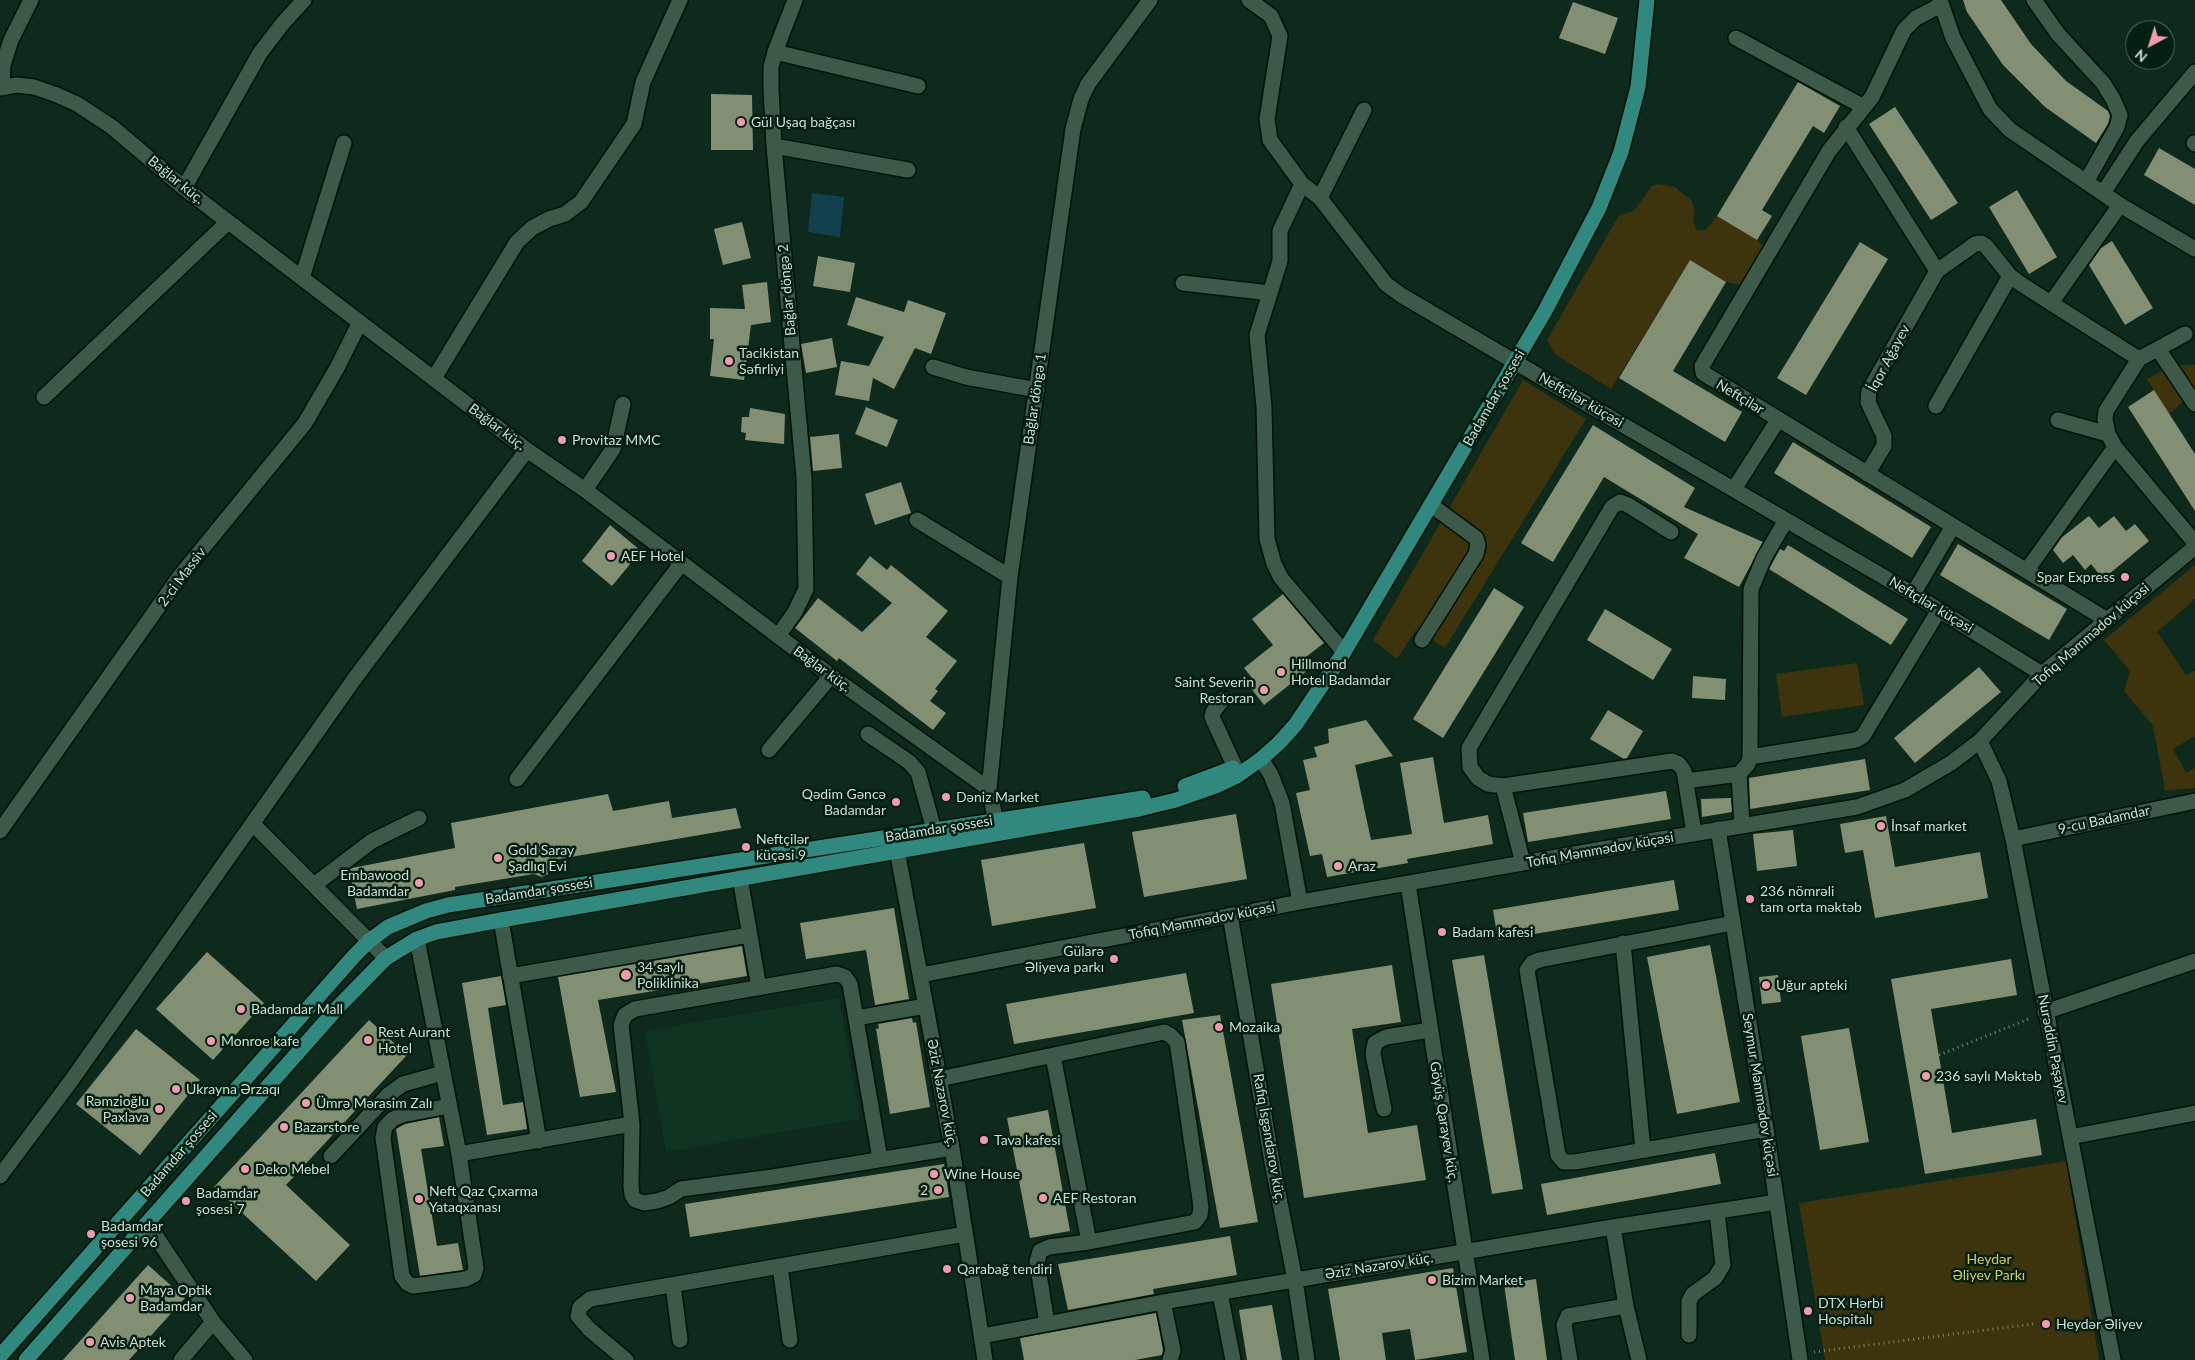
<!DOCTYPE html>
<meta charset="utf-8">
<style>
body{margin:0}
#map{position:relative;width:2195px;height:1360px;overflow:hidden;background:#0d2a1c;font-family:Lato,sans-serif}
canvas{display:block}
.north{position:absolute;left:2125px;top:20px;width:50px;height:50px;box-sizing:border-box;background:#042013;border:1px solid #546c60;border-radius:50%;rotate:220deg;font-size:14px;font-weight:700;line-height:20px;text-align:center;color:#cdddd3}
.north::after{content:'';display:block;margin:auto;width:18px;height:22px;background:#f29aaf;clip-path:polygon(50% 0,100% 100%,50% 72%,0 100%)}
</style>
<div id="map">
<canvas width="2195" height="1360"></canvas>
<div class="north">N</div>
</div>
<script>
const g = document.querySelector('canvas').getContext('2d');
g.lineJoin = 'round';
function fillPath(path, color) {
  g.fillStyle = color;
  g.fill(path, 'evenodd');
}
function shape(rows) {
  const path = new Path2D();
  for (const r of rows) {
    path.moveTo(r[0], r[1]);
    for (let i = 2; i < r.length; i += 2) path.lineTo(r[i], r[i + 1]);
  }
  return path;
}
function strokePath(path, color, width, dash) {
  g.strokeStyle = color;
  g.lineWidth = width;
  g.lineCap = dash ? 'butt' : 'round';
  g.setLineDash(dash || []);
  g.stroke(path);
}
function drawText(font, color, halo, rows, align = 'center') {
  g.font = font + ' Lato,sans-serif';
  g.lineWidth = 5;
  g.setLineDash([]);
  g.textBaseline = 'middle';
  g.strokeStyle = halo;
  g.fillStyle = color;
  for (const [text, x, y, turn = 0] of rows) {
    g.save();
    g.translate(x, y);
    g.rotate((+turn || 0) * Math.PI / 180);
    g.textAlign = isNaN(turn) ? turn : align;
    if (halo) g.strokeText(text, 0, 0);
    g.fillText(text, 0, 0);
    g.restore();
  }
}
fillPath(shape([
 [839,998,860,1119,666,1152,645,1031]
]), '#0f3422');
fillPath(shape([
 [1658,184,1675,187,1692,201,1695,212,1693,221,1697,230,1706,230,1717,216,1757,240,1764,247,1742,285,1726,282,1690,260,1611,389,1555,354,1547,340,1619,215,1634,211,1651,187],
 [2173,365,2195,365,2195,407,2184,401,2169,414,2147,379],
 [1523,380,1586,419,1445,648,1416,630,1397,659,1373,640],
 [2195,565,2195,599,2157,632,2186,675,2195,671,2195,736,2173,749,2186,773,2195,768,2195,788,2165,791,2153,726,2124,691,2130,671,2104,640],
 [1857,663,1864,705,1782,717,1776,674],
 [2066,1161,2099,1360,1825,1360,1799,1203]
]), '#3d340d');
fillPath(shape([
 [812,193,844,197,840,237,808,232]
]), '#12404e');
fillPath(shape([
 [1963,0,2001,0,2031,44,2066,81,2108,111,2110,116,2108,124,2096,143,2045,107,2003,65,1967,12],
 [1573,2,1618,18,1605,54,1559,38],
 [1798,82,1840,106,1824,133,1813,126,1762,210,1772,216,1757,240,1717,216],
 [711,94,752,95,753,150,711,150],
 [1895,107,1958,203,1931,220,1869,124],
 [2159,148,2195,169,2195,205,2144,175],
 [2017,190,2057,257,2029,274,1989,207],
 [742,222,751,258,723,265,714,229],
 [2112,241,2153,308,2125,325,2089,265,2101,248],
 [1860,242,1888,259,1806,395,1777,378],
 [818,256,855,263,850,292,813,286],
 [1690,260,1726,282,1673,371,1742,412,1725,442,1619,378],
 [767,282,771,322,751,325,744,380,710,376,714,339,710,339,710,308,745,309,742,285],
 [856,297,904,312,908,300,946,313,931,354,915,348,894,389,873,378,869,401,835,395,841,361,869,366,884,337,847,325],
 [832,338,837,367,806,373,801,344],
 [2154,390,2195,454,2195,511,2128,407],
 [866,407,898,420,887,447,855,434],
 [750,408,785,414,784,444,745,440,746,433,741,432,742,417,749,417],
 [1593,425,1695,488,1684,507,1763,542,1739,587,1684,558,1698,534,1604,477,1553,562,1521,543],
 [839,434,842,468,813,471,810,437],
 [1793,442,1931,527,1912,558,1774,473],
 [901,482,911,513,875,525,865,494],
 [2089,516,2099,528,2114,516,2126,531,2135,524,2149,541,2103,579,2091,564,2085,570,2073,555,2063,563,2053,550,2061,538],
 [610,525,641,551,612,586,582,561],
 [1958,544,2067,609,2049,640,1940,575],
 [1788,545,1908,619,1891,645,1769,569,1780,549,1784,551],
 [870,556,887,570,891,565,948,611,926,637,957,661,935,689,938,691,930,701,946,713,933,730,839,658,837,661,795,628,818,598,862,632,892,603,856,574],
 [1494,588,1524,607,1443,738,1413,719],
 [1283,594,1324,643,1306,657,1313,666,1264,705,1250,687,1256,683,1244,668,1273,645,1252,619],
 [1605,609,1672,649,1653,680,1587,640],
 [1979,667,2001,692,1915,763,1894,738],
 [1693,676,1726,679,1725,700,1692,698],
 [1608,710,1643,731,1627,758,1624,759,1590,739],
 [1366,720,1393,756,1355,765,1371,840,1412,834,1400,763,1433,757,1444,823,1488,815,1493,844,1407,859,1408,863,1327,877,1322,854,1310,856,1296,793,1310,790,1303,760,1317,757,1314,747,1329,743,1328,729],
 [1865,759,1870,790,1750,809,1749,778],
 [1666,791,1671,819,1528,842,1523,813],
 [608,794,613,811,669,801,672,818,736,808,741,828,553,860,548,874,542,877,534,874,455,887,455,890,357,909,349,870,352,868,455,848,451,823],
 [1731,798,1732,812,1702,817,1701,799],
 [1236,814,1247,879,1144,897,1132,832],
 [1886,816,1895,867,1980,852,1988,898,1875,918,1863,850,1845,853,1840,824],
 [1793,830,1797,866,1757,871,1753,834],
 [1084,843,1096,908,992,926,981,860],
 [1674,880,1679,910,1498,940,1493,910],
 [894,908,909,999,875,1005,866,950,806,959,800,923],
 [1710,945,1740,1102,1677,1114,1647,957],
 [742,946,747,976,598,1000,616,1092,580,1097,558,977],
 [207,952,264,1003,213,1060,156,1009],
 [1484,955,1523,1189,1492,1194,1452,960],
 [2011,959,2017,995,1931,1009,1952,1133,2036,1119,2042,1155,1925,1174,1891,979],
 [1392,965,1401,1022,1352,1029,1368,1133,1417,1125,1426,1180,1304,1198,1271,984],
 [1186,973,1194,1013,1014,1044,1006,1004],
 [1778,975,1781,1002,1762,1004,1759,977],
 [501,976,506,1005,488,1008,503,1105,523,1102,527,1129,487,1135,462,983],
 [1220,1015,1258,1222,1220,1228,1182,1020],
 [912,1018,913,1023,916,1022,930,1107,890,1114,876,1029,879,1028,878,1024],
 [369,1020,407,1055,286,1185,350,1245,316,1281,214,1187],
 [1849,1028,1869,1142,1820,1150,1801,1036],
 [136,1029,200,1080,140,1155,76,1104],
 [1048,1110,1070,1231,1030,1238,1007,1118],
 [439,1117,444,1146,421,1149,437,1246,458,1243,463,1270,420,1276,396,1129,405,1124],
 [1715,1153,1721,1184,1547,1215,1541,1184],
 [944,1164,949,1197,690,1237,685,1204],
 [1230,1236,1237,1275,1153,1289,1154,1294,1068,1310,1058,1264],
 [148,1265,185,1298,129,1360,63,1360],
 [1453,1268,1467,1352,1415,1360,1410,1329,1382,1333,1386,1360,1340,1360,1328,1289],
 [1536,1279,1547,1360,1515,1360,1504,1284],
 [1272,1305,1282,1360,1247,1360,1239,1310],
 [1156,1313,1163,1350,1162,1355,1135,1360,1024,1360,1020,1338]
]), '#828f73');
const minor = shape([
 [1249,0,1271,16,1280,36,1267,119,1270,140,1302,184,1320,198,1386,284,1401,295,1515,362,1913,594,2042,674],
 [1940,0,1953,38,1990,109,2010,130,2120,205,2195,249],
 [2034,0,2058,34,2103,83,2113,99,2120,115,2117,127,2086,182],
 [1941,5,1916,18,1904,30,1872,97,1829,151,1702,366,1703,373,2107,620],
 [1736,38,1864,107],
 [775,52,918,86],
 [2,87,3,65,11,40,31,0],
 [0,88,17,85,34,87,57,95,77,104,112,127,184,188,527,450,585,490,831,676,989,789],
 [1846,127,1937,271],
 [2194,143,2195,144],
 [774,146,908,170],
 [1302,184,1280,231,1280,261,1257,335,1264,407,1267,539,1274,564,1281,578,1344,652],
 [184,188,260,53,283,23,304,0],
 [2103,193,2137,141,2195,72],
 [1320,198,1364,110],
 [302,278,344,143],
 [1183,283,1270,293],
 [2051,303,2120,205],
 [2158,349,2195,404],
 [933,367,966,377,1037,390],
 [434,378,517,242,532,228,549,219,565,214,581,202,634,124,643,82,680,0],
 [44,397,228,222],
 [1936,406,2010,276],
 [2058,420,2108,434],
 [2115,447,2195,543],
 [1867,474,1884,446,1884,436,1868,402,1869,391,1937,271,1975,244,1981,243,1986,246,2010,276,2021,284,2139,359],
 [1734,489,1778,420],
 [585,490,613,449,623,404],
 [917,520,1010,577],
 [1671,532,1628,505,1620,502,1612,507,1469,748,1470,767,1478,778,1488,784,1503,786,1672,761,1679,764,1684,771,1694,833],
 [2027,570,2115,447,2108,434,2105,419,2106,411,2139,359,2185,334],
 [1913,594,1953,526],
 [778,636,795,612,806,589,804,478,774,146,771,89,771,67,775,52,795,0],
 [1422,640,1476,554,1478,545,1476,538,1431,505],
 [1223,699,1213,712,1212,717,1235,767],
 [868,734,909,762,918,772,934,830],
 [1980,741,1999,781,2013,839,2113,1360],
 [769,750,831,676],
 [1750,757,1856,740,1863,736,1939,610],
 [1261,759,1271,775,1282,803,1300,902],
 [517,779,681,564],
 [1686,781,1739,774],
 [1503,786,1523,863],
 [253,824,386,958],
 [1742,826,1739,774,1748,764,1750,757,1751,589,1764,558,1786,520],
 [1718,829,1766,1129,1800,1360],
 [0,831,180,576,305,423,337,368,360,322],
 [998,831,989,789,1010,577,1073,129,1081,99,1088,84,1150,0],
 [895,839,952,1148,985,1360],
 [2013,839,2195,801],
 [740,878,759,988],
 [1408,884,1482,1360],
 [314,885,372,841,419,818],
 [1230,915,1272,1162,1295,1280,1307,1360],
 [501,920,539,1141],
 [1733,923,1539,960,1532,963,1527,970,1558,1155,1564,1162,1575,1162,1766,1129],
 [417,939,459,1154,476,1268,474,1275,466,1279,413,1286,407,1283,402,1276,383,1138,385,1127,393,1119,402,1115,449,1106],
 [1623,943,1643,1150],
 [921,975,1300,902,1637,843,1857,807,1905,790,1951,763,1980,741,2042,674,2195,547],
 [510,976,749,935],
 [2045,1012,2195,961],
 [856,1018,926,1006],
 [1053,1056,1089,1242],
 [939,1079,1164,1032,1170,1035,1177,1042,1201,1207,1200,1215,1195,1222,1089,1242,1049,1247,1040,1251,1037,1262,1047,1323],
 [1384,1109,1373,1054,1375,1043,1386,1037,1430,1030],
 [2070,1137,2195,1113],
 [459,1154,632,1124],
 [331,1156,388,1095,403,1084,443,1073],
 [880,1159,850,984,845,977,837,974,635,1009,625,1015,621,1025,632,1124,631,1186,632,1195,635,1200,644,1203,657,1201,669,1197,681,1189,773,1177,952,1148],
 [0,1176,71,1081,355,678,527,450],
 [147,1223,213,1322,181,1360],
 [1613,1227,1626,1306,1639,1360],
 [780,1266,790,1340],
 [673,1285,680,1340],
 [1220,1293,1233,1360],
 [1163,1302,1173,1350,1170,1360],
 [213,1322,245,1360],
 [1689,1335,1689,1301,1693,1294,1715,1278,1723,1265,1717,1212],
 [982,1336,1163,1302,1613,1227,1777,1202],
 [626,1360,589,1329,578,1316,580,1307,590,1299,965,1234],
 [1570,1360,1564,1325,1568,1316,1626,1306]
]);
const major = shape([
 [1185,786,1233,768],
 [0,1356,355,955,369,941,388,927,426,911,448,905,1143,798],
 [26,1360,340,1005,386,958,417,939,436,932,501,920,1139,809,1176,800,1216,786,1237,776,1261,759,1279,743,1296,724,1344,652,1545,311,1599,208,1621,152,1638,87,1647,0]
]);
strokePath(minor, '#001206', 18);
strokePath(major, '#001206', 18);
strokePath(shape([
 [1939,1055,2031,1018],
 [1814,1352,2033,1324]
]), '#70867a', 3, [1, 4]);
strokePath(minor, '#3c5949', 15);
strokePath(major, '#31887e', 15);
for (const [x, y, r, color] of [
 [741,122,5,"#f29aaf"],
 [729,361,5,"#f29aaf"],
 [562,440,5,"#f29aaf"],
 [611,556,5,"#f29aaf"],
 [2125,577,5,"#f29aaf"],
 [1281,672,5,"#f29aaf"],
 [1264,690,5,"#f29aaf"],
 [946,797,5,"#f29aaf"],
 [896,802,5,"#f29aaf"],
 [1881,826,5,"#f29aaf"],
 [746,847,5,"#f29aaf"],
 [498,858,5,"#f29aaf"],
 [1338,866,5,"#f29aaf"],
 [419,883,5,"#f29aaf"],
 [1750,899,5,"#f29aaf"],
 [1442,932,5,"#f29aaf"],
 [1114,959,5,"#f29aaf"],
 [626,975,6,"#f29aaf"],
 [1766,985,5,"#f29aaf"],
 [241,1009,5,"#f29aaf"],
 [1219,1027,5,"#f29aaf"],
 [368,1040,5,"#f29aaf"],
 [211,1041,5,"#f29aaf"],
 [1926,1076,5,"#f29aaf"],
 [176,1089,5,"#f29aaf"],
 [306,1103,5,"#f29aaf"],
 [159,1109,5,"#f29aaf"],
 [284,1127,5,"#f29aaf"],
 [984,1140,5,"#f29aaf"],
 [245,1169,5,"#f29aaf"],
 [934,1174,5,"#f29aaf"],
 [938,1190,5,"#f29aaf"],
 [1043,1198,5,"#f29aaf"],
 [419,1199,5,"#f29aaf"],
 [186,1201,5,"#f29aaf"],
 [91,1234,5,"#f29aaf"],
 [947,1269,5,"#f29aaf"],
 [1432,1280,5,"#f29aaf"],
 [130,1298,5,"#f29aaf"],
 [1808,1311,5,"#f29aaf"],
 [2046,1324,5,"#f29aaf"],
 [90,1342,5,"#f29aaf"]
]) {
  const dot = new Path2D();
  dot.arc(x, y, r, 0, 2 * Math.PI);
  g.fillStyle = color;
  g.fill(dot);
  strokePath(dot, '#042013', 2);
}
drawText('14px', '#cdddd3', '#042013', [
 ["Gül Uşaq bağçası",751,122],
 ["Tacikistan",739,353],
 ["Səfirliyi",739,369],
 ["Provitaz MMC",572,440],
 ["AEF Hotel",621,556],
 ["Spar Express",2115,577,"right"],
 ["Hillmond",1291,664],
 ["Hotel Badamdar",1291,680],
 ["Saint Severin",1254,682,"right"],
 ["Restoran",1254,698,"right"],
 ["Qədim Gəncə",886,794,"right"],
 ["Badamdar",886,810,"right"],
 ["Dəniz Market",956,797],
 ["İnsaf market",1891,826],
 ["Neftçilər",756,839],
 ["küçəsi 9",756,855],
 ["Gold Saray",508,850],
 ["Şadlıq Evi",508,866],
 ["Araz",1348,866],
 ["Embawood",409,875,"right"],
 ["Badamdar",409,891,"right"],
 ["236 nömrəli",1760,891],
 ["tam orta məktəb",1760,907],
 ["Badam kafesi",1452,932],
 ["Gülarə",1104,951,"right"],
 ["Əliyeva parkı",1104,967,"right"],
 ["34 saylı",637,967],
 ["Poliklinika",637,983],
 ["Uğur apteki",1776,985],
 ["Badamdar Mall",251,1009],
 ["Mozaika",1229,1027],
 ["Rest Aurant",378,1032],
 ["Hotel",378,1048],
 ["Monroe kafe",221,1041],
 ["236 saylı Məktəb",1936,1076],
 ["Ukrayna Ərzaqı",186,1089],
 ["Rəmzioğlu",149,1101,"right"],
 ["Paxlava",149,1117,"right"],
 ["Ümrə Mərasim Zalı",316,1103],
 ["Bazarstore",294,1127],
 ["Tava kafesi",994,1140],
 ["Deko Mebel",255,1169],
 ["Wine House",944,1174],
 ["2",928,1190,"right"],
 ["Neft Qaz Çıxarma",429,1191],
 ["Yataqxanası",429,1207],
 ["Badamdar",196,1193],
 ["şosesi 7",196,1209],
 ["AEF Restoran",1053,1198],
 ["Badamdar",101,1226],
 ["şosesi 96",101,1242],
 ["Qarabağ tendiri",957,1269],
 ["Bizim Market",1442,1280],
 ["Maya Optik",140,1290],
 ["Badamdar",140,1306],
 ["DTX Hərbi",1818,1303],
 ["Hospitalı",1818,1319],
 ["Heydər Əliyev",2056,1324],
 ["Avis Aptek",100,1342]
], 'left');
drawText('14px', '#cdddd3', '#042013', [
 ["Bağlar küç.",176,180,39],
 ["Bağlar döngə 2",787,290,-95],
 ["İqor Ağayev",1889,358,-62],
 ["Neftçilər",1740,397,31],
 ["Badamdar şossesi",1494,398,-60],
 ["Bağlar döngə 1",1035,399,-82],
 ["Neftçilər küçəsi",1581,400,30],
 ["Bağlar küç.",497,427,37],
 ["2-ci Massiv",182,577,-53],
 ["Neftçilər küçəsi",1931,605,31],
 ["Tofiq Məmmədov küçəsi",2091,635,-41],
 ["Bağlar küç.",822,669,36],
 ["9-cu Badamdar",2104,820,-12],
 ["Badamdar şossesi",939,829,-9],
 ["Tofiq Məmmədov küçəsi",1600,850,-10],
 ["Badamdar şossesi",539,891,-9],
 ["Tofiq Məmmədov küçəsi",1202,921,-11],
 ["Nurəddin Paşayev",2053,1049,79],
 ["Əziz Nəzərov küç.",942,1093,79],
 ["Seymur Məmmədov küçəsi",1760,1095,81],
 ["Göyüş Qarayev küç.",1444,1122,81],
 ["Rafiq İsgəndərov küç.",1269,1138,80],
 ["Badamdar şossesi",179,1154,-49],
 ["Əziz Nəzərov küç.",1379,1266,-9]
]);
drawText('14px', '#dbc664', '#042013', [
 ["Heydər",1989,1259],
 ["Əliyev Parkı",1989,1275]
]);
</script>
